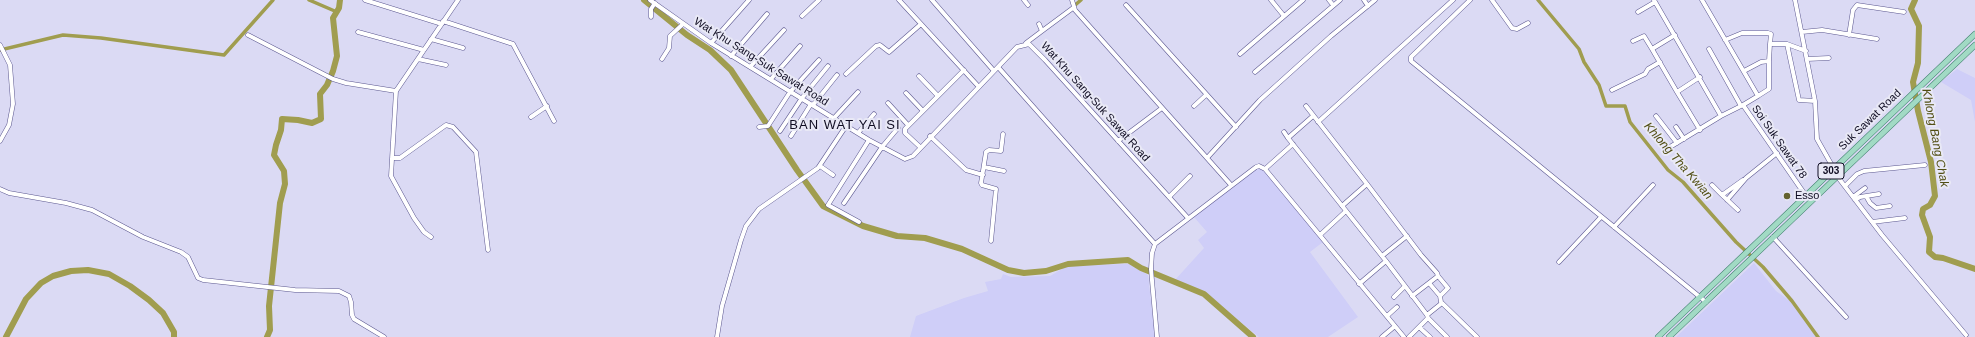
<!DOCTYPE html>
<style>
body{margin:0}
canvas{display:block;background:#dbdaf4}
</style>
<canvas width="1975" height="337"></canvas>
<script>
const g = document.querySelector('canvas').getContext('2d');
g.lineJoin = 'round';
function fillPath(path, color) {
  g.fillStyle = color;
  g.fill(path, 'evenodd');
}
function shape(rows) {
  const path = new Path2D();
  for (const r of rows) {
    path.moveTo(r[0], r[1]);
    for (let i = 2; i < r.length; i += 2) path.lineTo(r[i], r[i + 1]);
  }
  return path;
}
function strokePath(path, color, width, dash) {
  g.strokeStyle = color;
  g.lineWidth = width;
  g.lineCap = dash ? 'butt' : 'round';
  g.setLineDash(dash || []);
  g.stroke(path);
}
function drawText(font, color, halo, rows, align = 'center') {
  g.font = font + ' Helvetica,sans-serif';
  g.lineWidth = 4;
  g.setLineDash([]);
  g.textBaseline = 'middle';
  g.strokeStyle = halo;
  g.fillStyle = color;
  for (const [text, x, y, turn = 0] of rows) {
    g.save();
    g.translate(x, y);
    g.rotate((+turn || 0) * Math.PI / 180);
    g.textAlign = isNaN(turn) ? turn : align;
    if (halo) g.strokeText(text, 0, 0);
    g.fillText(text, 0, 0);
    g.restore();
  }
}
fillPath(shape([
 [1957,69,1975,78,1975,122,1971,100,1941,82],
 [1257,167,1263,169,1323,242,1310,252,1358,317,1328,337,1259,337,1215,301,1197,291,1174,281,1204,248,1198,240,1207,232,1193,216],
 [1754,263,1776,291,1790,301,1816,337,1676,337],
 [1132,264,1148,275,1155,337,910,337,916,316,964,298,988,291,985,282,1001,279,1003,274,1011,277,1050,276,1069,265]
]), '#cfcef8');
strokePath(shape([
 [309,0,337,12],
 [1538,0,1579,49,1584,62,1599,85,1606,106,1625,106,1630,122,1668,170,1683,182,1736,242,1763,267,1792,301,1818,337],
 [1074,6,1081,0],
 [0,50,63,35,101,38,224,55,273,0]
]), '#a09d4f', 3.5);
strokePath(shape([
 [644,0,687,35,710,50,731,70,797,170,823,206,863,226,897,236,925,238,962,249,1008,270,1024,273,1046,271,1068,264,1128,260,1141,268,1204,294,1253,337],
 [1915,0,1911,9,1919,26,1918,63,1913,82,1918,111,1931,162,1935,196,1930,205,1923,209,1922,215,1930,237,1929,252,1935,257,1943,258,1975,269],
 [6,337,26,299,41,283,53,276,71,271,88,270,109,274,130,286,149,300,163,313,174,332,174,337],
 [267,337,270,330,269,306,280,203,285,184,284,171,274,155,276,145,281,130,282,119,298,120,312,123,321,119,320,94,327,85,333,71,337,56,333,18,339,8,340,0]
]), '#a09d4f', 6);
const minor = shape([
 [365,0,442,24],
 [650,0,711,43,869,140,905,159,913,156,1017,47,1029,44,1045,60,1188,218],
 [899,0,979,87],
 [932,0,994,71],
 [1024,0,1028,5],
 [1072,0,1075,10,1231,185],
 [1271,0,1284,16],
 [1329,0,1333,5],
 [1364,0,1368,6],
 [1470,0,1411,57,1411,61,1706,302],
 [1492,0,1512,28,1517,29,1528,23],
 [1654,0,1721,116,1743,105],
 [1702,0,1758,96,1743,105,1806,196],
 [1795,0,1815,101,1817,139,1834,169],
 [1126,5,1236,127],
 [1638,12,1655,2],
 [802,16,819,0],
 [651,17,651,9,655,3],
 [443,21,513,44,554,121],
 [1042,31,1073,8],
 [358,32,424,50],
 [1802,32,1822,30,1877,39],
 [248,35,333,79,346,83,396,91,458,0],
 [1675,35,1652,49,1677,92],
 [1849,35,1853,10,1857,5,1904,12],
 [431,39,463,48],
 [1725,40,1742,33,1768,33,1771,34,1770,44],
 [1633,41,1644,36,1652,49],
 [711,43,749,0],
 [1026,43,1042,31,1039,24],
 [1787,44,1799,100,1815,101],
 [0,45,10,65,13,104,9,125,0,141],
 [1709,49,1741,106],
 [1240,54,1303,0],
 [731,56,767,14],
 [418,59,446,65],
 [662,59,669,48,670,36,683,24],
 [1807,59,1829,58],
 [1769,61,1770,44,1787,44,1806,51],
 [750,67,784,30],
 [998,67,1155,244],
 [1744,71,1761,62,1769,61,1769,89,1758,96],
 [1255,72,1340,0],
 [846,74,876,46,880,45,889,52,921,24],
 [919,76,938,96],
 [771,79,800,46],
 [1612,90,1645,74,1648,69,1660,62],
 [396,91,391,176,414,218,424,232,431,237],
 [906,93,923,111],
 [888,103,908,125],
 [813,105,837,75],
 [1194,106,1206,95],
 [1306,106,1367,184],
 [1313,116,1288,138,1386,261,1427,315,1428,318,1447,337],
 [1656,116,1677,143],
 [531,117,547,106],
 [834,118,858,92],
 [1318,122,1453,0],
 [759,127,768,126,790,92,819,60],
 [1676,127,1684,139],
 [1700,130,1677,92,1700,77],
 [780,131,802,98,828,66],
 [1284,132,1288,138],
 [858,133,874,114],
 [791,136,811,104],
 [930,136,966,170,983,175],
 [1118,141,1162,108],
 [920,147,905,133,905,129,964,70],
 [1670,147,1721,116],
 [392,158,400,158,446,125,453,127,476,152,488,250],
 [1207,158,1260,100,1331,36,1375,0],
 [820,166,833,175],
 [984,167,1004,171],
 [1265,169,1293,144],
 [1837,176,1882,235,1966,335],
 [1712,185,1722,195],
 [1845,186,1857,174,1864,171,1925,165],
 [0,189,9,193,66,203,92,210,143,237,181,252,188,257,198,278,203,280,295,290,339,291,349,296,351,302,352,315,354,319,384,337],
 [1866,196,1870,203,1876,208,1890,206],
 [1169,197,1190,176],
 [1853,197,1865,188],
 [1727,200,1746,178,1777,153],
 [1855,200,1860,197,1879,194],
 [844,203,882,147,898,128],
 [1342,206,1367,184,1421,255,1437,273,1438,276,1412,296],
 [1738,210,1722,195,1743,180],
 [859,222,828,205,869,140],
 [1872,222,1905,218],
 [1614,227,1653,185],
 [1320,235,1346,211],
 [1773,237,1846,317],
 [991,241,996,189,982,185,981,183,986,152,989,150,1001,151,1003,134],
 [1382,256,1407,236],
 [1559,262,1601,217],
 [1438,276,1448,288,1440,296],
 [1429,283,1440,296,1441,302],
 [1359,284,1386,261],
 [1394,297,1405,286],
 [1427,315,1442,303,1477,337],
 [1387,316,1397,307],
 [1420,328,1430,337],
 [717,337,722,306,741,240,746,226,759,209,818,168,846,126],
 [1157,337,1151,269,1152,253,1155,244,1256,167,1259,166,1265,169,1404,337],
 [1382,337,1395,326],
 [1409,337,1428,318]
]);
const major = shape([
 [1658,337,1975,34],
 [1669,337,1975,45]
]);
strokePath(minor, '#5c5890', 5);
strokePath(major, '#458272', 6);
strokePath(minor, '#fff', 4);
strokePath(major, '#a1dac4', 5);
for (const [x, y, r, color] of [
 [1787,196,4,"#64622e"]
]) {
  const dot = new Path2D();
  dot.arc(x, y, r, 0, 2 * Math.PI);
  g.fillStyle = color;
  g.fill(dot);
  strokePath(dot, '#e9e9f6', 1.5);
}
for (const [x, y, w] of [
 [1831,171,26]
]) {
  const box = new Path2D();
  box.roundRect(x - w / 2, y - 8, w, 16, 3);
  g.fillStyle = '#e9e9f6';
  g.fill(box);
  strokePath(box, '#0f0c22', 1);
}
drawText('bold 10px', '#0f0c22', null, [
 ["303",1831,171]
]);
drawText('11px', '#0f0c22', '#e9e9f6', [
 ["Wat Khu Sang-Suk Sawat Road",761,62,32],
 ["Wat Khu Sang-Suk Sawat Road",1095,102,48],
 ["Suk Sawat Road",1870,120,-44],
 ["Soi Suk Sawat 78",1779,142,55]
]);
drawText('11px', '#0f0c22', '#e9e9f6', [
 ["Esso",1795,196]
], 'left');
drawText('italic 12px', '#524f14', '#e9e9f6', [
 ["Khlong Bang Chak",1935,138,79],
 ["Khlong Tha Kwian",1678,161,49]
]);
g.letterSpacing = '1px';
drawText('13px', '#0f0c22', '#e9e9f6', [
 ["BAN WAT YAI SI",845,125]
]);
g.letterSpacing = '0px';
</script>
